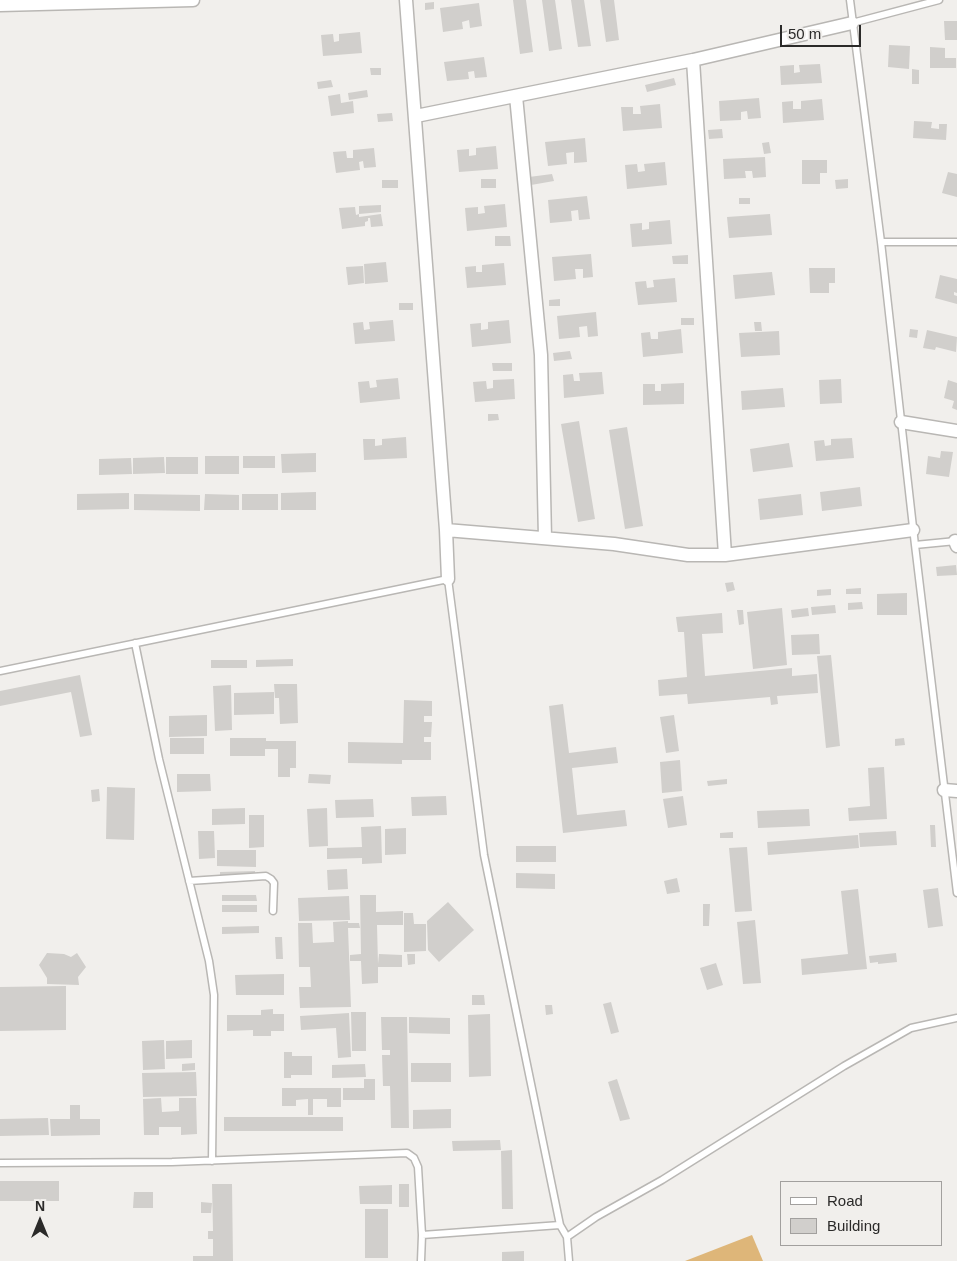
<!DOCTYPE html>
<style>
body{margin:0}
#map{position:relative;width:957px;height:1261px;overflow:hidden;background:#f1efec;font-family:Arial,sans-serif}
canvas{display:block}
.legend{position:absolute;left:780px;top:1181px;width:162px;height:65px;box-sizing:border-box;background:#f1efec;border:1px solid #a2a09e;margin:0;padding:6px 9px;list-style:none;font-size:15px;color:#2b2a29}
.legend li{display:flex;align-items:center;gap:10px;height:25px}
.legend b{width:25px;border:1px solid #a2a09e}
.north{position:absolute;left:15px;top:1196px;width:50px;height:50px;-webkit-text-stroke:4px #f1efec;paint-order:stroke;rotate:0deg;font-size:14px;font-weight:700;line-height:20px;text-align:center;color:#2b2a29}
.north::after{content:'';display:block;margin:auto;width:18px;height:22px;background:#2b2a29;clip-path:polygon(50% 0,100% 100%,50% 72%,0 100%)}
.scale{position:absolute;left:780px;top:25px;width:81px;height:22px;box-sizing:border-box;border:2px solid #2b2a29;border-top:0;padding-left:6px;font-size:15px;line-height:18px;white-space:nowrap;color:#2b2a29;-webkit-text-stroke:4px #f1efec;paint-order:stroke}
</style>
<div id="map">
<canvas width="957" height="1261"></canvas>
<ul class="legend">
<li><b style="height:6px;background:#fff"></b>Road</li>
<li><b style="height:14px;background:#d1cfcc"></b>Building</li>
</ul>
<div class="north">N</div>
<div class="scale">50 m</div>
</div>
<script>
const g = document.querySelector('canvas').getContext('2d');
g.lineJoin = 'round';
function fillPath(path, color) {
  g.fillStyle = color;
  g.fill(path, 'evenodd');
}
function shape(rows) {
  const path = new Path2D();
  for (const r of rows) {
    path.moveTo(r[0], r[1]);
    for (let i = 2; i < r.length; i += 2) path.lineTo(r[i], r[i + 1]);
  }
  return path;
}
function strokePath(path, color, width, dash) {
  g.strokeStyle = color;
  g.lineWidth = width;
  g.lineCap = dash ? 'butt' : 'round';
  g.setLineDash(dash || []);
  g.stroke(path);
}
fillPath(shape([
 [752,1235,763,1261,685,1261]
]), '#deb679');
fillPath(shape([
 [513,0,526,0,533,52,520,54],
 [542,0,555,0,562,49,549,51],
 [571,0,584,0,591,46,578,47],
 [600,0,614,0,619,40,606,42],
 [434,2,434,9,425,10,425,3],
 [479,3,482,26,470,28,469,20,462,22,463,29,443,32,440,8],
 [944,21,957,21,957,40,945,40],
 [360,32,362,53,323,56,321,35,333,34,334,42,339,41,339,34],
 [889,45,910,46,909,69,888,67],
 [930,47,945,48,945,58,956,58,956,68,930,68],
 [484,57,487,77,475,78,474,71,468,72,469,79,447,81,444,62],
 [820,64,822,83,781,85,780,66,794,65,794,73,800,72,799,65],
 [370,68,381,68,381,75,371,75],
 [912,69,919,70,919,84,912,84],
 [674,78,676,85,647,92,645,85],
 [331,80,333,87,318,89,317,82],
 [367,90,368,97,349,100,348,93],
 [340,94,341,103,353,101,354,113,331,116,328,96],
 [759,98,761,118,748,119,747,111,741,112,741,120,720,121,719,101],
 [822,99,824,120,783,123,782,102,793,101,793,109,801,109,801,101],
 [660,104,662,128,623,131,621,107,633,107,633,114,641,114,640,106],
 [392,113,393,121,378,122,377,114],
 [914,121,932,122,931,128,939,129,939,124,947,124,946,140,913,138],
 [722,129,723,138,709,139,708,130],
 [585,138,587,162,574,163,574,152,566,153,567,164,548,166,545,142],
 [769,142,771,153,764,154,762,143],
 [496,146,498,169,459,172,457,150,469,149,469,156,476,155,476,148],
 [374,148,376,167,364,168,363,161,359,162,360,170,336,173,333,152,346,151,347,158,353,158,353,150],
 [765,157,766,177,753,178,752,171,745,171,746,178,724,179,723,159],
 [802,160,827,160,827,173,820,173,820,184,802,184],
 [665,162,667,185,627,189,625,165,637,164,638,172,645,171,644,164],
 [948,172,957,174,957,197,942,193],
 [552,174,554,181,531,185,529,177],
 [481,179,496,179,496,188,481,188],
 [848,179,848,188,836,189,835,180],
 [382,180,398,180,398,188,382,188],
 [587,196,590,219,579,220,578,210,571,211,572,221,550,223,548,200],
 [739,198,750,198,750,204,739,204],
 [505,204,507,227,467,231,465,208,478,207,478,214,485,213,484,206],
 [381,205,381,212,359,214,359,206],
 [355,207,356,215,359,214,359,217,381,214,383,226,371,227,370,218,368,218,368,221,365,222,365,226,342,229,339,208],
 [770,214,772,235,729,238,727,217],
 [670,220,672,244,632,247,630,224,642,223,642,230,649,229,649,222],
 [495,236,510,236,511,246,495,246],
 [591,254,593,277,583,278,583,269,575,269,576,279,554,281,552,257],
 [688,255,688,264,673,264,672,256],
 [386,262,388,282,365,284,364,264],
 [504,263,506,285,467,288,465,267,476,266,476,272,482,272,482,265],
 [363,266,364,283,348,285,346,267],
 [809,268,835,268,835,283,829,283,829,293,810,293],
 [772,272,775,295,735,299,733,275],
 [940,275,957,279,957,293,954,292,954,295,957,296,957,304,935,298],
 [675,278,677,302,638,305,635,282,646,281,647,288,654,287,653,280],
 [560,299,560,306,549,306,549,300],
 [399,303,413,303,413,310,399,310],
 [596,312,598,336,588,337,587,326,579,327,580,337,559,339,557,316],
 [681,318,694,318,694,325,681,325],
 [393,320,395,341,355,344,353,323,363,322,364,330,370,329,369,322],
 [509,320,511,343,472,347,470,324,481,323,481,330,488,329,488,322],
 [754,322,761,322,762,331,755,331],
 [681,329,683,353,643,357,641,333,650,332,651,339,658,339,658,332],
 [910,329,918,330,917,338,909,337],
 [927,330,957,337,956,352,936,347,935,350,923,348],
 [779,331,780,355,741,357,739,333],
 [570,351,572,359,554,361,553,353],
 [492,363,512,363,512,371,493,371],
 [602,372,604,394,564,398,563,375,573,374,574,381,580,381,579,373],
 [398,378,400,399,360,403,358,382,369,381,370,388,377,387,376,380],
 [514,379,515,399,475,402,473,382,486,381,487,389,493,388,493,380],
 [841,379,842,403,820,404,819,380],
 [948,380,957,383,957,410,952,408,954,401,944,398],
 [684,383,684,404,643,405,643,384,655,384,655,391,661,391,661,384],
 [783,388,785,407,742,410,741,391],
 [488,414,498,414,499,420,488,421],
 [579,421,595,519,578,522,561,424],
 [627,427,643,526,625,529,609,430],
 [406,437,407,458,364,460,363,439,375,439,375,446,382,445,382,439],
 [852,438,854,458,816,461,814,441,824,440,825,446,831,445,831,439],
 [789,443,793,467,753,472,750,449],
 [941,451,953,452,949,477,926,474,928,456,940,458],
 [316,453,316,472,282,473,281,454],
 [205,456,239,456,239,474,205,474],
 [243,456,275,456,275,468,243,468],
 [164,457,165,473,133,474,133,458],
 [166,457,198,457,198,474,166,474],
 [131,458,132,474,99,475,99,459],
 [860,487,862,506,822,511,820,492],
 [316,492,316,510,281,510,281,493],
 [129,493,129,509,77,510,77,494],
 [134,494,200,495,200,511,134,510],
 [205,494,239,495,239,510,204,510],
 [242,494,278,494,278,510,242,510],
 [801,494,803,515,760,520,758,499],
 [956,565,957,575,937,576,936,567],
 [733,582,735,590,727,592,725,583],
 [861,588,861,594,846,594,846,589],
 [831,589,831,595,817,596,817,590],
 [907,593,907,615,877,615,877,594],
 [862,602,863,609,848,610,848,603],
 [835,605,836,613,812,615,811,607],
 [782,608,787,665,753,669,747,612],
 [808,608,809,616,792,618,791,610],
 [737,610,743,610,744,624,739,625],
 [722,613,723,633,702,634,705,676,792,668,792,676,817,674,818,693,777,696,778,704,771,705,770,697,688,704,687,694,659,696,658,680,687,677,684,632,678,632,676,617],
 [819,634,820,654,792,655,791,635],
 [831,655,840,746,826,748,817,656],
 [293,659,293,666,256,667,256,660],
 [211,660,247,660,247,668,211,668],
 [80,675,92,735,80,737,71,692,0,706,0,691],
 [274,684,297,684,298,723,280,724,279,698,275,698],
 [231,685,232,730,215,731,213,686],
 [274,692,274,714,234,715,234,693],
 [404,700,432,701,432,716,424,716,424,722,432,722,431,737,424,737,424,742,431,742,431,760,402,760,402,764,348,763,348,742,403,743],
 [563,704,569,753,616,747,618,763,572,768,577,815,625,810,627,826,563,833,549,706],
 [207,715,207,736,169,737,169,716],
 [674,715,679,751,666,753,660,717],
 [170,738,204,738,204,754,170,754],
 [230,738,266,738,266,741,296,741,296,768,290,768,290,777,278,777,278,749,265,749,265,756,230,756],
 [904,738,905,745,895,746,895,739],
 [680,760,682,791,662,793,660,762],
 [884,767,887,819,849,821,848,808,870,806,868,768],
 [177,774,210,774,211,791,177,792],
 [309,774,331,775,330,784,308,783],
 [727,779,727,784,708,786,707,781],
 [107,787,135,788,134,840,106,839],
 [99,789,100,801,92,802,91,790],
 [446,796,447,815,412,816,411,797],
 [683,796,687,825,668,828,663,799],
 [373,799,374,817,336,818,335,800],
 [245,808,245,824,212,825,212,809],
 [327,808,328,846,309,847,307,809],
 [809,809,810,826,758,828,757,811],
 [249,815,264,815,264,847,249,848],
 [930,825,935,825,936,847,931,847],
 [381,826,382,863,362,864,362,858,327,859,327,848,362,847,361,827],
 [406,828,406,854,385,855,385,829],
 [198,831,214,831,215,858,199,859],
 [896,831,897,845,860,847,859,833],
 [733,832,733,838,720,838,720,833],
 [858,835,859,848,768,855,767,842],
 [516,846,556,846,556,862,516,862],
 [747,847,752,911,735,912,729,848],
 [217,850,256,850,256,867,217,866],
 [347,869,348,889,328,890,327,870],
 [255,871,255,877,220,878,220,872],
 [516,873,555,874,555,889,516,888],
 [677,878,680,892,667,894,664,881],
 [938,888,943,926,928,928,923,890],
 [858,889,867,969,802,975,801,959,848,954,841,891],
 [222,895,256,895,257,901,222,901],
 [360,895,376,895,376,912,403,911,403,925,377,925,378,964,379,954,402,955,402,967,378,967,378,983,362,984,361,961,350,961,350,955,361,954],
 [349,896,350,920,299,921,298,898],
 [448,902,474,930,439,962,428,950,427,921],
 [703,904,710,904,709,926,703,926],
 [222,905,257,905,257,912,222,912],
 [404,913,413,913,414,924,426,924,426,951,404,952],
 [755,920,761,983,743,984,737,922],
 [348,921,348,923,359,923,360,928,348,928,351,1007,300,1008,299,987,311,987,310,967,299,967,298,923,312,923,313,943,334,942,333,922],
 [259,926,259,933,222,934,222,927],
 [275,937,282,937,283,959,276,959],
 [47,953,64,954,71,957,77,953,86,967,78,977,79,985,47,984,47,978,39,965],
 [896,953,897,962,878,964,878,962,870,963,869,956],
 [407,954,415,954,415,964,408,965],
 [716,963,723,985,707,990,700,968],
 [284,974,284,995,236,995,235,975],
 [66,986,66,1030,0,1031,0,987],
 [472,995,484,995,485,1005,472,1005],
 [611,1002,619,1032,611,1034,603,1004],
 [545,1005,552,1005,553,1014,546,1015],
 [273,1009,273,1014,284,1014,284,1031,271,1031,271,1036,253,1036,253,1030,227,1031,227,1015,261,1015,261,1010],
 [351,1012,366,1012,366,1051,352,1051],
 [349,1013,351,1057,338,1058,336,1028,301,1030,300,1016],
 [490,1014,491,1076,469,1077,468,1015],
 [381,1017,407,1017,409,1128,391,1128,390,1086,383,1086,382,1055,390,1055,390,1050,382,1050],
 [409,1017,450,1018,450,1034,409,1033],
 [164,1040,165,1069,143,1070,142,1041],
 [192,1040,192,1058,166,1059,166,1041],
 [284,1052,292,1052,292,1056,312,1056,312,1075,291,1075,291,1078,284,1078],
 [195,1063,195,1070,182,1071,182,1064],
 [411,1063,451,1063,451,1082,411,1082],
 [365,1064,366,1077,332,1078,332,1065],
 [196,1072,197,1096,143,1097,142,1073],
 [364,1079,375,1079,375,1100,343,1100,343,1088,364,1088],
 [617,1079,630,1119,620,1121,608,1082],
 [282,1088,341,1088,341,1107,327,1107,327,1099,313,1099,313,1115,308,1115,308,1099,296,1100,296,1106,282,1106],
 [161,1098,162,1112,179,1111,179,1098,196,1098,197,1134,181,1135,181,1127,159,1127,159,1135,144,1135,143,1099],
 [70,1105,80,1105,80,1119,100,1119,100,1135,51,1136,50,1119,70,1119],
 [451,1109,451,1128,413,1129,413,1110],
 [224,1117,343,1117,343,1131,224,1131],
 [48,1118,49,1135,0,1136,0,1119],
 [500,1140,501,1150,453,1151,452,1141],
 [512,1150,513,1209,502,1209,501,1151],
 [0,1181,59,1181,59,1201,0,1201],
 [212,1184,232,1184,233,1261,193,1261,193,1256,213,1256,213,1239,208,1239,208,1231,213,1231],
 [399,1184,409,1184,409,1207,399,1207],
 [392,1185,392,1204,360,1204,359,1186],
 [134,1192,153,1192,153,1208,133,1208],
 [201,1202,212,1203,211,1213,201,1213],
 [365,1209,388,1209,388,1258,365,1258],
 [524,1251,524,1261,502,1261,502,1252]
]), '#d1cfcc');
const service = shape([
 [850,0,881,242,915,545,957,893],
 [852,23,939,0],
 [881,242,957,242],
 [915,545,956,541],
 [135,643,159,759,209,961,214,995,212,1161],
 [0,671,448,579,484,855,560,1225,567,1237],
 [189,881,266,876,271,879,274,883,273,911],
 [0,1163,172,1162,407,1153,414,1158,418,1167,422,1235,421,1261],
 [422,1235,560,1225],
 [569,1261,567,1237,596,1217,662,1180,844,1066,911,1028,957,1018]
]);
const minor = shape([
 [406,0,446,530,448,579],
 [0,5,193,0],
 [693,60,725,555],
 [516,96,541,355,545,538],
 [416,116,693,60,852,23],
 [901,422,957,431],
 [446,530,614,544,688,555,725,555,913,530],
 [955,541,957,546],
 [944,790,957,791]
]);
strokePath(service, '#b9b7b4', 9);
strokePath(minor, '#b9b7b4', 15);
strokePath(service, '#fff', 6);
strokePath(minor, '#fff', 12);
</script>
